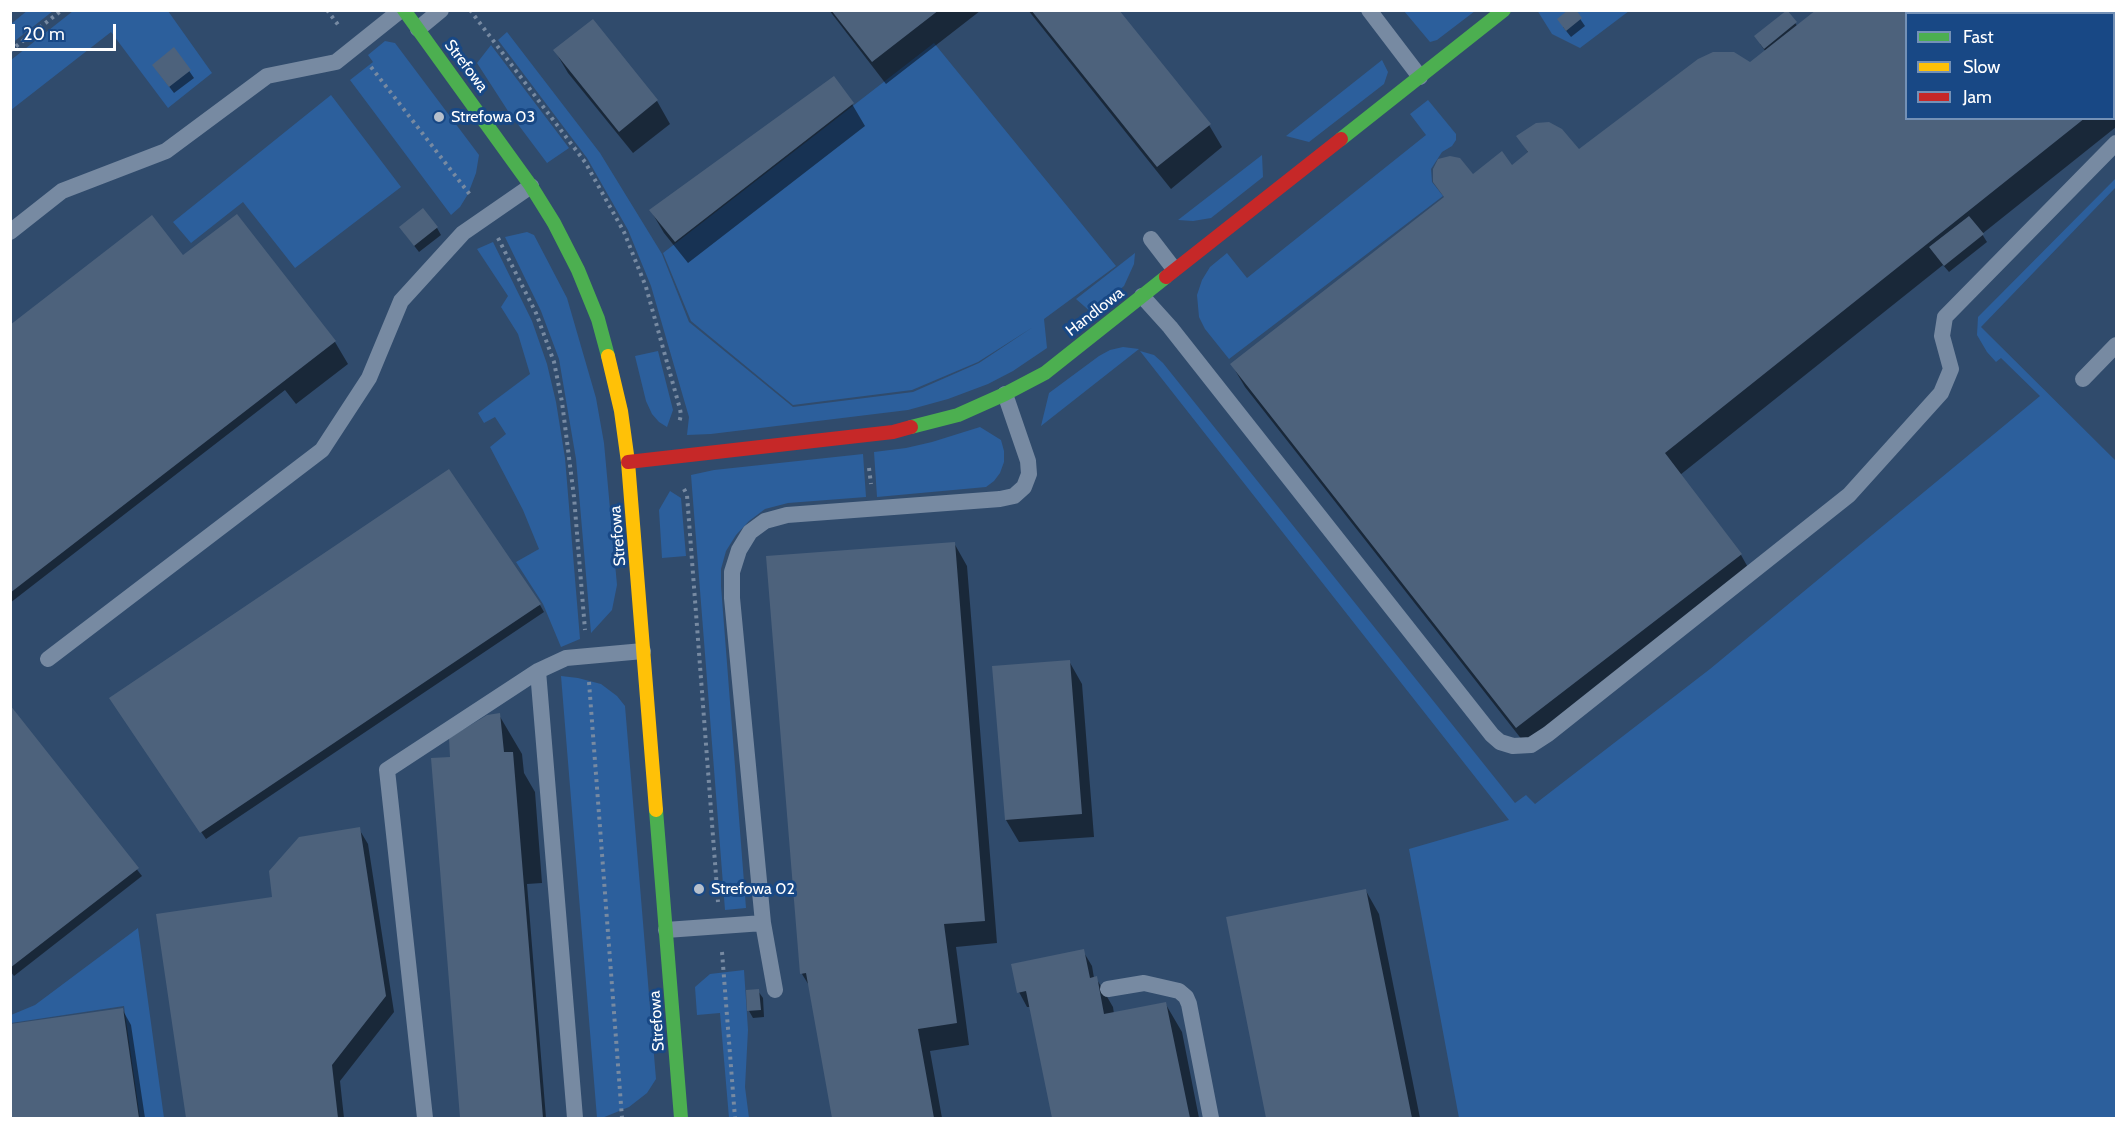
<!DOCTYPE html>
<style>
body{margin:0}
#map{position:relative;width:2127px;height:1129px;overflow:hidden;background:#304b6c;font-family:Cabin,sans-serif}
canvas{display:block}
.frame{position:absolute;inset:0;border:12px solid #fff;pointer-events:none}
.legend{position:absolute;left:1905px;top:12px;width:210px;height:108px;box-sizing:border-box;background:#184885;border:2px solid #7491b6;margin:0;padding:8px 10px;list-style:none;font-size:18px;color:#fff}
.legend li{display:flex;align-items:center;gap:12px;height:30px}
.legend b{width:30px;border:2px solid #7491b6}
.scale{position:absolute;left:12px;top:24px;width:104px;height:27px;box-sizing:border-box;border:3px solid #fff;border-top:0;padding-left:8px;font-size:18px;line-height:21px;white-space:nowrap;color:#fff;-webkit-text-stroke:4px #184885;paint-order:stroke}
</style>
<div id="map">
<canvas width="2127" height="1129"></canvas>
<div class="frame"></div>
<ul class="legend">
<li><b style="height:8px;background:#4caf50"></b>Fast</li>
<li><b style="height:8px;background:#ffc107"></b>Slow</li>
<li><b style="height:8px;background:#c62828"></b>Jam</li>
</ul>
<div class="scale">20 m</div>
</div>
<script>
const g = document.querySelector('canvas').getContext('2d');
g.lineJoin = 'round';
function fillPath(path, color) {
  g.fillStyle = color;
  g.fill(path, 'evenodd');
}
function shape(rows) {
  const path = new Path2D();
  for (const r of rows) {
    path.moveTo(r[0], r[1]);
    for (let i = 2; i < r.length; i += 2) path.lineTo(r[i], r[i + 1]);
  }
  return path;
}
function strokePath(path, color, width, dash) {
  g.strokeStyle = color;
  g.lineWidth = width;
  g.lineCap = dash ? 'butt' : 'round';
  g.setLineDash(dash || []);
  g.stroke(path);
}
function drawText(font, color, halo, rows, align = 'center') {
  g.font = font + ' Cabin,sans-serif';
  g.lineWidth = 6;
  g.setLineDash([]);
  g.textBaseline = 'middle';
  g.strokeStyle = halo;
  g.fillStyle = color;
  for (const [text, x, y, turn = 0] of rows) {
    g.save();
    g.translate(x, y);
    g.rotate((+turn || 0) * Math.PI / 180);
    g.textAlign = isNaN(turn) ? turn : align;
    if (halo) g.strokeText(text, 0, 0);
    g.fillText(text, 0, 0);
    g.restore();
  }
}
fillPath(shape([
 [28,10,53,11,11,44,11,24],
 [1537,10,1629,11,1580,48,1552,34],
 [73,11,168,11,212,73,168,108,111,32,11,110,11,60],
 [1404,11,1475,11,1437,40,1430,42],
 [507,32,600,153,662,254,689,322,793,407,913,392,979,363,1033,327,978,362,912,390,793,405,691,321,663,253,934,43,1116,266,1044,319,1047,348,1013,371,988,384,948,399,908,410,711,434,687,435,689,417,682,393,651,286,628,230,587,158,498,40],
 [385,41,395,43,479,155,476,173,468,194,460,207,451,215,350,80,373,62,368,55],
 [491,45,569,148,547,163,508,111,477,63],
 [1382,60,1388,72,1384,84,1309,142,1286,136],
 [331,95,401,187,295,268,243,202,191,243,173,222],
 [1428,100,1456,134,1456,140,1452,146,1442,152,1431,169,1432,182,1443,196,1229,359,1205,329,1199,317,1197,295,1202,280,1210,267,1227,253,1247,278,1426,135,1410,114],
 [1262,155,1263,177,1211,218,1193,221,1178,220],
 [2116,178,2116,187,1981,327,2116,461,2116,1118,1459,1118,1409,849,1509,820,1140,351,1154,355,1163,363,1515,803,1526,795,1535,804,1710,669,2040,396,2001,358,1996,362,1987,352,1977,335,1978,317],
 [527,232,534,235,567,298,596,398,604,443,617,585,612,610,591,633,576,459,559,359,541,311,505,237],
 [493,242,532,321,547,364,556,402,565,458,580,639,561,647,543,604,516,562,539,549,523,510,490,447,506,434,495,417,484,423,478,413,530,374,518,334,501,307,508,296,477,249],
 [1135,253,1134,264,1124,286,1092,313,1076,299],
 [1123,347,1139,349,1041,426,1049,393,1099,356,1110,350],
 [658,351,673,410,667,427,659,422,652,414,646,401,635,356],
 [980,427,1001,440,1004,451,1004,462,1000,473,994,481,986,487,877,497,874,452,906,448,932,442],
 [863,454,866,497,788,503,765,509,749,521,736,535,726,551,721,569,721,586,746,908,725,910,691,475,714,470],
 [670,491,681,498,686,556,662,558,659,510],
 [561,676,578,678,601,684,617,696,625,706,656,1079,647,1093,629,1107,602,1118,597,1118],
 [138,928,164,1118,140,1118,124,1006,11,1023,11,1015,35,1005],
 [744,970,748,1030,745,1087,749,1118,729,1118,720,1013,697,1015,695,987,710,974]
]), '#2c5f9c');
fillPath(shape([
 [829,10,980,10,980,11,886,84],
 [1028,10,1117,10,1209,125,1222,147,1171,189],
 [1574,10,1585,26,1571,37,1563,27],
 [1818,10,2116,10,2116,127,1982,234,1987,242,1949,272,1943,265,1680,475,1741,555,1754,578,1530,750,1245,387,1232,365,1473,176,1512,167,1529,154,1518,136,1579,151,1750,64,1766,52,1760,44,1787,12,1798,27],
 [1906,14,2114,14,2114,118,1906,118],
 [592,21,657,101,670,124,633,153,568,73,555,51],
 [174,49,194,78,174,93,158,72],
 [852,104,865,126,688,263,664,233,651,211],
 [437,228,441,235,419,252,405,234],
 [188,264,335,342,348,364,296,404,285,390,10,603,10,327],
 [954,543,967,566,997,943,956,947,969,1045,930,1051,942,1118,833,1118,810,987,802,974],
 [540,605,544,612,206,839,115,705],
 [1069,661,1082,684,1094,837,1019,842,1006,820],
 [10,708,142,876,14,976,10,971],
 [499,715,522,754,524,773,535,792,542,883,527,884,546,1118,462,1118,432,760,452,758],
 [359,829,368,844,394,1012,340,1081,344,1118,187,1118,158,915,271,899],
 [1366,891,1379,914,1420,1118,1268,1118,1228,918],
 [1083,951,1092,966,1094,978,1096,978,1113,1007,1114,1014,1165,1003,1182,1032,1199,1118,1054,1118,1030,1007,1027,1007,1019,992],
 [758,991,763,998,764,1017,753,1018,749,1011],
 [122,1009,131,1025,145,1118,10,1118,10,1025]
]), '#0007');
fillPath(shape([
 [831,10,939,10,872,62],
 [1031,10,1119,10,1211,124,1157,167],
 [1568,10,1576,10,1582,18,1566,31,1557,19],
 [1787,10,1797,22,1764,49,1754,36],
 [1816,10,2116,10,2116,94,2114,96,2114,14,1906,14,1906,118,2085,118,1665,453,1742,554,1516,728,1230,364,1444,197,1433,182,1433,169,1438,159,1450,156,1460,158,1473,174,1502,151,1512,165,1528,152,1516,136,1536,123,1549,122,1562,129,1579,149,1698,59,1713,52,1734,52,1750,62],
 [593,19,658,100,619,132,553,50],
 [174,47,191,70,169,87,152,65],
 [834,76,854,103,675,242,649,210],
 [423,208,438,227,414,246,399,227],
 [237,214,336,341,10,593,10,325,152,215,183,255],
 [1969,216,1984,234,1944,266,1929,247],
 [449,469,541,604,200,833,109,698],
 [955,542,985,921,944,924,957,1023,918,1029,934,1118,832,1118,806,973,800,974,766,556],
 [1070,660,1082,814,1005,820,992,666],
 [10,705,139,868,10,968],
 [500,713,504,752,513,752,543,1118,460,1118,431,758,450,757,449,738,487,715],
 [360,827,386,996,332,1065,338,1118,186,1118,156,914,272,897,269,871,299,837],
 [1366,889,1412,1118,1266,1118,1226,917],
 [1084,949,1090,978,1097,976,1104,1014,1166,1002,1190,1118,1052,1118,1026,991,1017,993,1011,964],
 [759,989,761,1010,747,1011,746,990],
 [123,1008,139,1118,10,1118,10,1024]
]), '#4d627c');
strokePath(shape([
 [327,10,339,26],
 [470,10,585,162,624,232,646,287,680,409,681,415,679,423],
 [10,51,62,10],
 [371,67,471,196],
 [498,238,536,313,554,362,562,402,574,497,585,630],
 [869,468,871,484],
 [684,489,687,495,718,902],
 [589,682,622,1118],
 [722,952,735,1118]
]), '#778aa2', 4, [3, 4.5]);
strokePath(shape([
 [1369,10,1420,77],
 [418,29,441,10],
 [10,232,62,191,166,151,267,76,336,62,401,10],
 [1151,239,1174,269],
 [1142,296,1170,327,1492,735,1500,742,1513,746,1531,745,1548,734,1849,495,1941,393,1951,369,1942,336,1945,317,2116,143],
 [2083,379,2116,345],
 [48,659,322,450,369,378,401,301,463,233,531,186],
 [538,671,575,1118],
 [763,923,775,990],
 [666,930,763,923,732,598,732,572,739,550,750,532,765,521,787,515,1000,499,1014,496,1024,487,1029,474,1028,461,1005,394],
 [1108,989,1144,983,1179,991,1186,997,1189,1004,1211,1118],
 [425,1118,387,770,538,671,566,658,643,651]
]), '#778aa2', 16);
strokePath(shape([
 [404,10,531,186,554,223,578,270,598,319,608,356],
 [1341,139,1504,10],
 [911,427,958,415,1005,394,1045,373,1166,277],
 [656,810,681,1118]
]), '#4caf50', 14);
strokePath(shape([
 [608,356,621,411,628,462,656,810]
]), '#ffc107', 14);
strokePath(shape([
 [1166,277,1341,139],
 [628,462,893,432,911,427]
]), '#c62828', 14);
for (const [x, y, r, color] of [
 [439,117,6,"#b7c0cc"],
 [699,889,6,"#b7c0cc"]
]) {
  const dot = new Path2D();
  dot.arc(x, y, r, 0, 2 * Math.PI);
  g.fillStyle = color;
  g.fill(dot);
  strokePath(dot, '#184885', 2);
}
drawText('16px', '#fff', '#184885', [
 ["Strefowa",466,66,53],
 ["Handlowa",1095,312,-38],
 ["Strefowa",618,536,-95],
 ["Strefowa",657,1021,-94]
]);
drawText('16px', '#fff', '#184885', [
 ["Strefowa 03",451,117],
 ["Strefowa 02",711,889]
], 'left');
</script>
